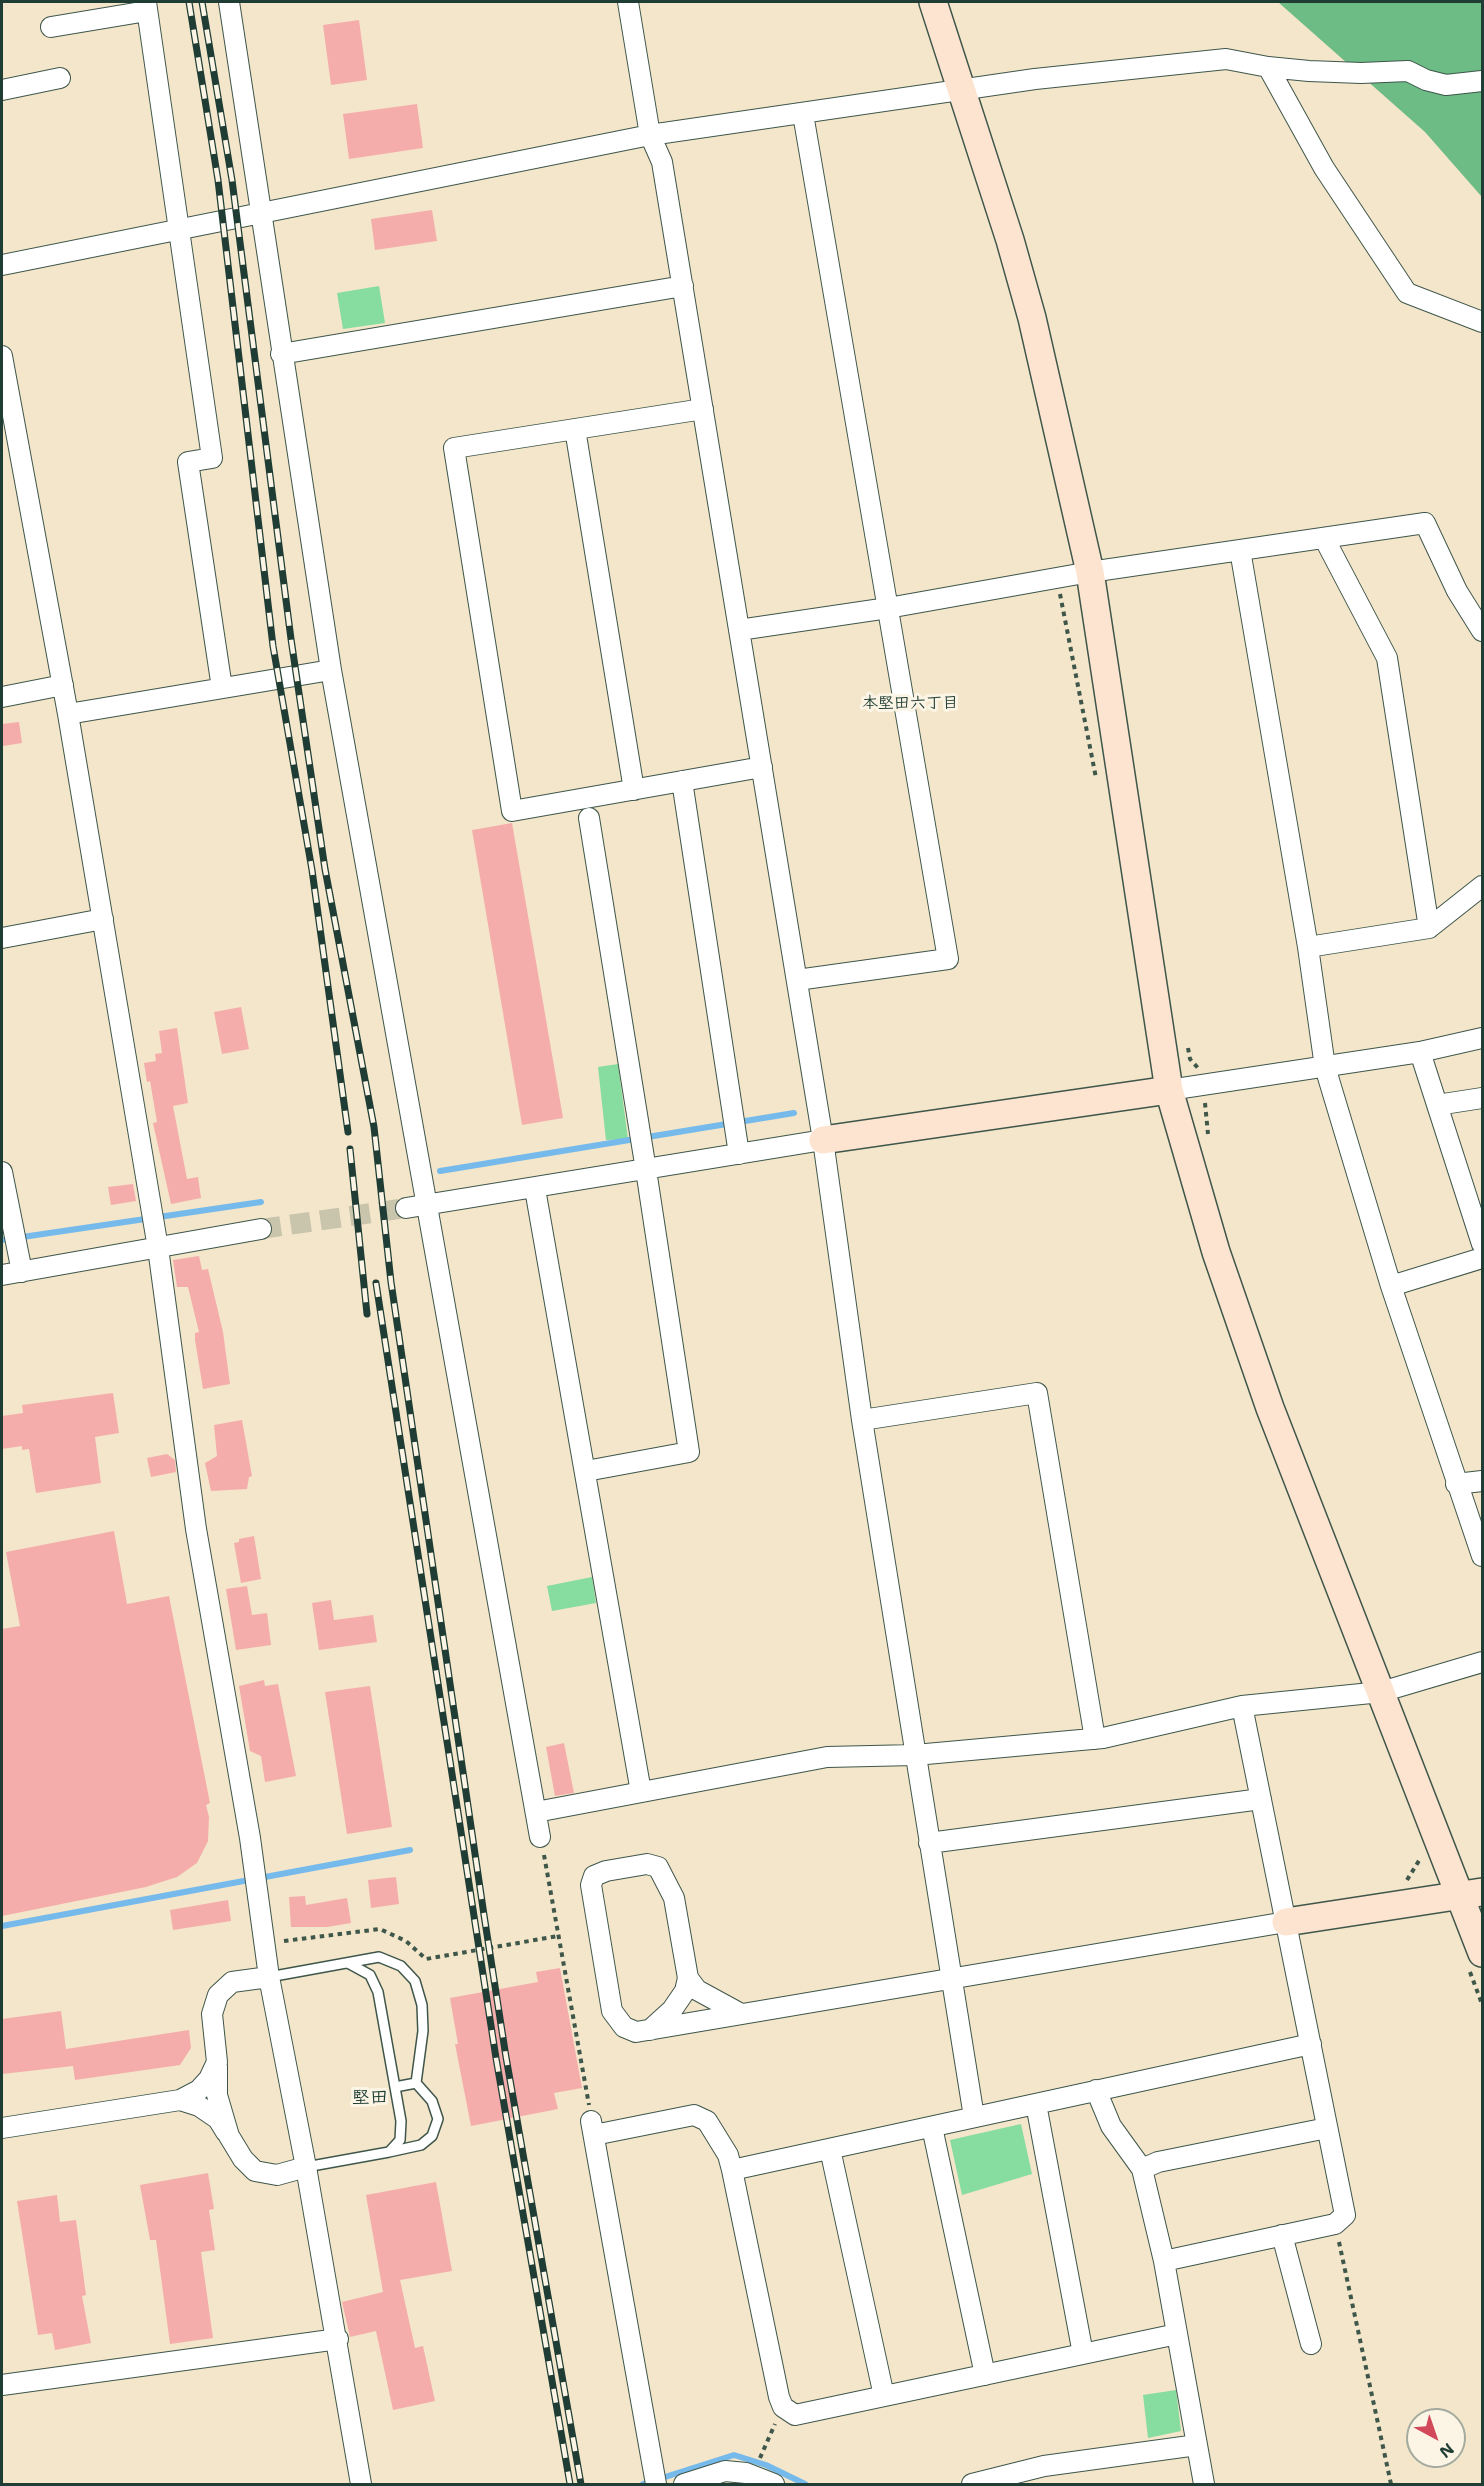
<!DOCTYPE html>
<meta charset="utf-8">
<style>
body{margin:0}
#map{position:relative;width:1484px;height:2486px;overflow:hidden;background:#f3e6ca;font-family:"Shantell Sans",sans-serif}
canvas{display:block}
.frame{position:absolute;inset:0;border:3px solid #1f3d34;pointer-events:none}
.north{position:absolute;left:1406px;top:2408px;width:60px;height:60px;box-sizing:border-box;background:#fcf5e5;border:2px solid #a4ab9e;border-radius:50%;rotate:140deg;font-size:16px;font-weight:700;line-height:24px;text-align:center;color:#1f3d34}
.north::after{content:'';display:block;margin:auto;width:21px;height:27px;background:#d1495b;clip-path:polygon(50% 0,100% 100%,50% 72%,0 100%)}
</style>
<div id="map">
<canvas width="1484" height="2486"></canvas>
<div class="frame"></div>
<div class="north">N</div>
</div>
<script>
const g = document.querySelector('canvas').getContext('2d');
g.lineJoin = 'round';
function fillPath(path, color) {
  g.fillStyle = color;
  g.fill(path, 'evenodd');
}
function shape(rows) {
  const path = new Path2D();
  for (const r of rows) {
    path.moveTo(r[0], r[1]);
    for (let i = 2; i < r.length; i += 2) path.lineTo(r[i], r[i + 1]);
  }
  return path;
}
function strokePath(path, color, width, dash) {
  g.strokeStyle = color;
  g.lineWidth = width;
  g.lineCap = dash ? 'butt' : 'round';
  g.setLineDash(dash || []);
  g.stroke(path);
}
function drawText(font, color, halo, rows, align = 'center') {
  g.font = font + ' "Shantell Sans","Klee One",sans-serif';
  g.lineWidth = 6;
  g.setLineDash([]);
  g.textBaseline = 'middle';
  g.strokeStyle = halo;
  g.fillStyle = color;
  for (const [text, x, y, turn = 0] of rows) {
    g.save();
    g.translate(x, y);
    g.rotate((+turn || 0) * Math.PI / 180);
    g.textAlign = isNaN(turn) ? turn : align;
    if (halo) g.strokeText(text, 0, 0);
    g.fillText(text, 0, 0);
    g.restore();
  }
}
fillPath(shape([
 [379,286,385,323,343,329,337,293],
 [618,1064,628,1139,606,1140,598,1067],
 [592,1577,596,1603,552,1611,547,1586],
 [1021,2124,1032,2174,962,2195,950,2140],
 [1176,2390,1181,2431,1148,2438,1143,2395]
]), '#87dc9f');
fillPath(shape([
 [1278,2,1482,2,1482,197,1425,132]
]), '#6dbc86');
strokePath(shape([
 [440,1171,794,1113],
 [2,1240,261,1202],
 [2,1926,410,1850],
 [643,2484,734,2455,766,2465,805,2484]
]), '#76baec', 6);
fillPath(shape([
 [359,20,367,80,331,85,323,25],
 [417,104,423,148,349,159,343,114],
 [432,210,437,241,375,250,371,219],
 [19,722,22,743,3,746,2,724],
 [512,823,563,1118,522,1125,472,830],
 [241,1007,249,1049,222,1054,214,1012],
 [177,1028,188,1103,173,1106,187,1179,198,1177,201,1198,171,1204,153,1123,157,1122,150,1081,147,1082,144,1063,156,1061,155,1054,162,1053,159,1031],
 [133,1184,136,1201,111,1205,108,1187],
 [199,1256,202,1270,208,1269,223,1332,230,1384,203,1389,195,1340,195,1333,199,1332,188,1287,177,1287,173,1260],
 [113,1393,119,1433,95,1437,101,1483,36,1493,29,1449,22,1450,22,1446,2,1449,2,1416,23,1413,22,1405],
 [242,1420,252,1476,249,1477,247,1489,211,1491,205,1463,217,1456,214,1425],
 [167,1454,175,1460,176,1472,151,1477,147,1458],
 [114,1531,127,1604,169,1596,210,1803,206,1805,209,1817,208,1841,197,1863,177,1877,146,1887,2,1916,2,1629,20,1626,6,1552],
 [254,1536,261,1579,241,1583,234,1543,239,1542,239,1539],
 [247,1586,252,1615,267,1613,271,1645,236,1650,226,1589],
 [331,1600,334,1620,373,1615,377,1642,319,1650,312,1603],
 [264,1680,265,1686,278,1684,296,1776,265,1782,261,1756,250,1751,239,1686],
 [370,1686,392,1827,347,1834,325,1692],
 [564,1743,574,1793,555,1796,546,1747],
 [396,1877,399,1904,371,1908,368,1880],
 [305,1896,306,1905,347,1898,351,1923,327,1927,291,1927,289,1897],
 [228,1900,231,1921,173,1930,170,1910],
 [560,1968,582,2088,554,2093,558,2109,471,2126,455,2044,458,2044,450,1998,538,1982,536,1972],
 [61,2011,66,2049,189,2030,191,2048,180,2065,75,2080,73,2066,2,2074,2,2019],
 [208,2173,214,2209,209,2210,215,2250,201,2252,213,2338,170,2344,156,2240,150,2240,140,2185],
 [436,2182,452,2271,400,2280,415,2348,423,2346,435,2401,393,2410,376,2331,350,2337,342,2302,383,2292,366,2195],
 [57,2195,60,2222,76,2220,86,2295,82,2296,91,2343,55,2350,52,2333,38,2335,17,2201]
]), '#f5adac');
strokePath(shape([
 [261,1229,406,1208]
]), '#c9c4ac', 20, [20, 10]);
const lane = shape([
 [269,1977,379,1957,401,1966,415,1981,422,2005,423,2031,416,2083,432,2101,438,2119,432,2136,421,2145,389,2152],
 [395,2087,416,2083],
 [306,2167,389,2152,400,2140,401,2121,378,1992,370,1975,348,1963]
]);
const street = shape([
 [146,2,212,458,188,462,222,688],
 [229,2,331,670,540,1837],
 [628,2,650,135,662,162,823,1140,862,1420,974,2117],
 [51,27,147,11],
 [1268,67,1324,168,1407,293,1482,322],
 [2,90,60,78],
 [2,265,650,135,1035,79,1226,59,1268,67,1309,71,1361,73,1408,71,1426,80,1446,85,1482,81],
 [281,354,683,286],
 [2,356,68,714,158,1248,196,1529,250,1838,269,1977,306,2167,361,2484],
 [703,409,454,448,512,811,762,767],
 [575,429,634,790],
 [1324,538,1387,658,1429,928],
 [1240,550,1308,947,1325,1067,1391,1286,1482,1556],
 [739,630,888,608,1090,572,1425,523,1457,591,1482,631],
 [2,697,63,685],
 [68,714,331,670],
 [682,781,739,1154],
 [2,938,103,919],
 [1308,947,1429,928,1482,886],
 [797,980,948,959,803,114],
 [1420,1052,1482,1244],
 [1169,1090,1420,1052,1482,1038],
 [1437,1105,1482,1098],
 [2,1172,22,1272],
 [535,1189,641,1792],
 [406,1208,823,1140],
 [2,1275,261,1229],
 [1391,1286,1482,1258],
 [862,1420,1037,1393,1095,1739],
 [586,1471,689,1452,646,1170,589,818],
 [1456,1484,1482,1481],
 [536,1812,827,1757,915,1755,1103,1738,1242,1706,1381,1692,1482,1662],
 [929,1843,1261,1799],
 [741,2014,697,1990,688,1978,674,1898,658,1867,647,1864,606,1871,594,1876,591,1885,612,2011,624,2027,636,2032,1286,1922],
 [650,2030,672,2010,685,1991,688,1978],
 [217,2066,217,2095,229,2136,243,2159,255,2171,277,2175,306,2167],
 [1096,2090,1111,2126,1142,2169],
 [180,2100,199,2106,218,2119,226,2132],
 [1036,2104,1083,2354],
 [591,2121,656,2484],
 [932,2127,985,2375],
 [2,2128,180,2100,199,2090,209,2079,217,2062,212,2014,218,1995,232,1982,269,1977],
 [594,2135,694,2115,707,2121,728,2155,732,2170,779,2397,783,2407,795,2415,1177,2334],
 [830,2149,884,2396],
 [732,2170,1311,2044],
 [1282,2235,1311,2344],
 [1164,2261,1335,2224,1345,2215,1242,1706],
 [2,2385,338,2339],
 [1197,2445,1164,2261,1142,2169,1158,2162,1327,2128],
 [684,2484,725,2471,746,2473,774,2484],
 [972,2484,1044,2466,1197,2445,1204,2484]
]);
const secondary = shape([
 [933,2,1010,240,1032,318,1090,572,1169,1090,1216,1252,1270,1408,1482,1953],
 [823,1140,1169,1090],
 [1286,1922,1482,1892]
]);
strokePath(lane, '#3f564a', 12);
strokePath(street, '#3f564a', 22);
strokePath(secondary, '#3f564a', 30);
strokePath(shape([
 [1060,594,1096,778],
 [1188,1048,1190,1059,1198,1068],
 [1205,1103,1208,1134],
 [544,1855,589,2105],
 [1407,1880,1420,1859],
 [284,1941,380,1929,406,1941,426,1959,558,1936],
 [1470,1972,1482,2004],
 [1339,2242,1391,2484],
 [760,2458,775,2424]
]), '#3f564a', 4, [4.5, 4.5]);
strokePath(lane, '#fff', 9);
strokePath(street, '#fff', 20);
strokePath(secondary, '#fde4d0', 27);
const rail = shape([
 [189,2,218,180,273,646,312,870,348,1132],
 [202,2,232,180,291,639,325,869,374,1127,391,1282,484,1915,506,2057,581,2484],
 [350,1149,367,1314],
 [376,1283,496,2058,570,2484]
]);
strokePath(rail, '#1f3d34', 7);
strokePath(rail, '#fcf5e5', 4.5, [14]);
drawText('bold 16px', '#1f3d34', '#fcf5e5', [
 ["本堅田六丁目",910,704]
]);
drawText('bold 18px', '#1f3d34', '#fcf5e5', [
 ["堅田",370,2098]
]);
</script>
